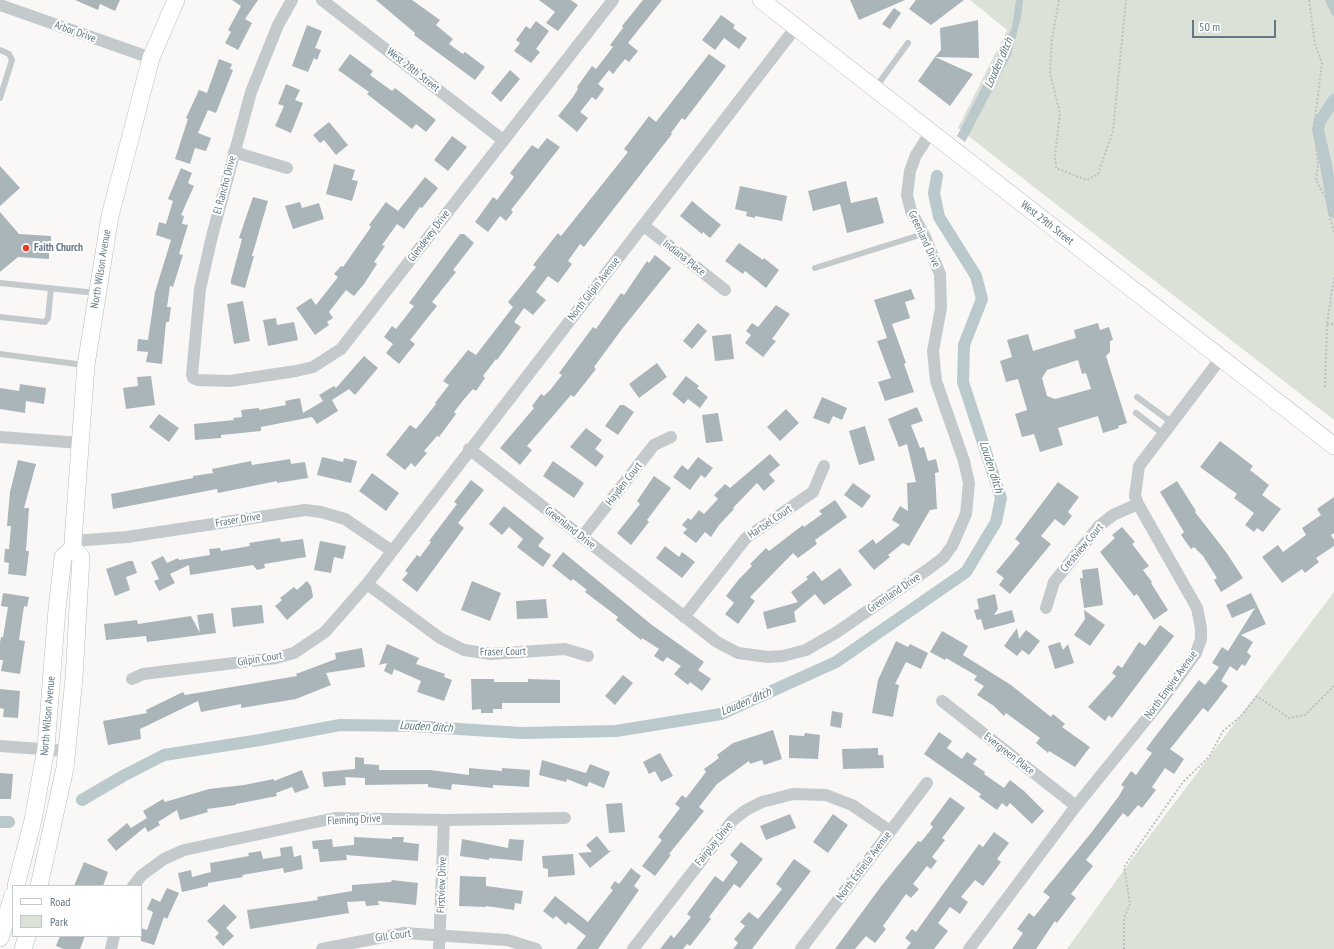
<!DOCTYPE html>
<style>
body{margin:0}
#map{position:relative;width:1334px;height:949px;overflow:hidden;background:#f9f8f6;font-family:"PT Sans Narrow",sans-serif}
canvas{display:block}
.legend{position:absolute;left:12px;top:885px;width:130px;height:52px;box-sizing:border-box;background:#fff;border:1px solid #c1c9cd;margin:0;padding:5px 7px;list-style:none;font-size:12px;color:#637882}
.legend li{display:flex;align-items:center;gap:8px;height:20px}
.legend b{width:20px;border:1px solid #c1c9cd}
.scale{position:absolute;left:1192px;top:20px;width:84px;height:18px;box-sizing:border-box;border:2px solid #637882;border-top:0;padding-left:5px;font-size:12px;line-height:14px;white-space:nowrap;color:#637882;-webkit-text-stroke:3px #fff;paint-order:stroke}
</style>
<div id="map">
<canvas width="1334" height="949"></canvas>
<ul class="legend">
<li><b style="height:5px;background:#fff"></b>Road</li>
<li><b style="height:11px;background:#dbe1d7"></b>Park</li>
</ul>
<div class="scale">50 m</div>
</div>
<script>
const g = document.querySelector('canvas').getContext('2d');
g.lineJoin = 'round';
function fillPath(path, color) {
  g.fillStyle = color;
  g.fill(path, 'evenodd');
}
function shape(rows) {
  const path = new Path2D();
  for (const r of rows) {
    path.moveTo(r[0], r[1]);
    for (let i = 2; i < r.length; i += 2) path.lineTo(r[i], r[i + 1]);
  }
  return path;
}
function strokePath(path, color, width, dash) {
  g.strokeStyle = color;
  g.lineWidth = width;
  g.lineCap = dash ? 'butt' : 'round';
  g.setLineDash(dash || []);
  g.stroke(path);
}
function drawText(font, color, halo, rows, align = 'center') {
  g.font = font + ' "PT Sans Narrow",sans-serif';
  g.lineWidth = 4;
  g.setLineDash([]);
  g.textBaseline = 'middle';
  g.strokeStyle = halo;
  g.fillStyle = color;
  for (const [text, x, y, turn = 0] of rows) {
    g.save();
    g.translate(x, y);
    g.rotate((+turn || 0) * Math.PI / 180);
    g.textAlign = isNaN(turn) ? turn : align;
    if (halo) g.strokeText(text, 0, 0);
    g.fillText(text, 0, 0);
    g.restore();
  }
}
fillPath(shape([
 [970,0,1334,0,1334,420,958,128,1007,30],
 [1334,592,1334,949,1067,949,1126,867]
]), '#dbe1d7');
fillPath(shape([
 [1016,0,1023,0,1021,17,1011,55,965,142,957,136,1012,28],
 [1325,0,1334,0,1334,16,1332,15]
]), '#bac9cb');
strokePath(shape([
 [1334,100,1320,121,1318,130,1326,165,1334,212],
 [82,800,123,776,164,755,260,740,340,725,412,726,522,733,616,731,721,714,836,662,966,572,996,522,1001,498,963,382,964,345,982,299,976,276,939,217,934,193,937,176],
 [0,822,9,822]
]), '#bac9cb', 12);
fillPath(shape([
 [75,0,120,0,115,11,100,4,98,10],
 [232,0,258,0,245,19,252,23,238,50,225,43,231,32,228,30,241,6],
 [376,0,412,0,440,20,436,25,453,39,449,44,463,54,465,52,485,67,475,80,414,35,415,33],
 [539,0,571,0,578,5,558,31,546,23,555,12],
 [643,0,662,0,628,43,638,51,629,62,625,59,613,74,609,70,598,84,604,89,596,100,592,97,580,112,588,118,577,132,558,116,573,97,578,89,577,87,592,66,596,69,613,47,610,45,623,28,622,26],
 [850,0,905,0,859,20],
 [916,0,964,0,931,25,909,9],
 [894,8,901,13,890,29,882,24],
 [721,15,735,25,733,28,747,38,739,49,724,38,715,50,702,40],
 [978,20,979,58,935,57,941,50,940,28],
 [536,21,549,31,536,49,540,52,531,63,514,51,520,43,516,40,526,26,530,29],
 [307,25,322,31,315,48,321,50,317,60,314,58,308,72,292,66],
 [350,54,373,71,370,75,392,91,395,88,436,120,426,132,416,124,412,129,367,94,369,92,338,70],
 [709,54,726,66,685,120,682,118,671,133,672,134,584,247,580,244,568,261,572,264,558,283,548,276,536,292,546,300,533,315,524,308,514,322,521,327,497,360,496,359,483,376,485,378,476,391,473,389,465,398,454,412,456,414,439,437,437,436,424,451,427,453,415,467,411,463,405,470,386,455,410,425,416,429,436,404,435,403,449,385,443,381,468,350,476,355,513,307,508,302,536,267,533,265,558,233,561,236,628,152,624,149,649,116,656,122],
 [935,57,973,74,950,106,918,81],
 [219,59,232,64,230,69,233,70,216,113,208,110,198,133,211,138,206,151,195,148,190,164,175,159,188,119,186,118,199,90,207,93],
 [510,70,520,79,501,102,491,93],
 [286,84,300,90,295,100,303,103,291,133,275,126,284,106,278,104],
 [329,122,348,145,336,155,324,140,320,143,313,135],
 [452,136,467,147,448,171,434,160],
 [547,138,560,147,511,210,513,212,506,221,500,216,488,232,475,222,493,197,497,200,514,177,510,173,532,145,538,149],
 [334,164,355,170,352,180,358,181,352,201,326,194],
 [0,166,20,188,0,206],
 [181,168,192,173,188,183,194,186,181,215,184,216,182,224,188,225,179,254,183,255,173,287,170,286,167,307,171,307,169,322,166,322,162,364,146,362,148,352,137,351,138,339,148,340,155,292,171,240,156,235,159,222,166,224,173,201,168,199],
 [425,177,438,188,422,208,420,207,404,229,397,224,382,245,385,246,374,262,377,264,364,284,354,296,346,290,329,312,333,318,327,322,329,325,315,335,296,308,311,298,316,305,338,277,334,274,341,266,343,267,371,227,369,225,386,202,398,211],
 [846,181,851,203,877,197,884,223,847,233,840,204,813,211,808,191],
 [740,186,787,196,782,221,755,216,755,218,746,216,747,212,735,209],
 [253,197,268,201,252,256,254,256,245,288,231,284,231,280,242,239,239,238],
 [692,201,721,225,710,238,703,232,702,234,680,216],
 [300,202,302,208,319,203,324,219,293,229,285,206],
 [0,212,19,234,51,236,51,253,49,253,49,259,18,257,0,272],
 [460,234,464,234,474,243,453,270,456,272,432,302,437,306,410,340,415,344,399,364,386,353,393,344,384,337,392,326,396,329,414,306,409,303],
 [739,243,763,260,764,258,779,270,766,288,745,271,743,274,725,261],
 [655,255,671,268,622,329,594,367,596,369,574,397,571,395,527,446,532,450,520,465,500,448,534,408,532,406,541,394,544,396,551,389,562,375,559,373,593,327,596,329,621,293,624,295,647,261,649,263],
 [911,289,915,299,905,302,910,318,892,324,906,363,904,364,914,392,885,401,878,382,891,378,877,341,887,338,874,300],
 [243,301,250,341,234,344,227,304],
 [776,305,790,314,772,339,776,341,763,357,745,343,751,335,746,331,752,323,758,327],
 [276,318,277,325,294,322,298,340,268,346,263,320],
 [698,323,707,331,692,349,683,341],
 [1098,323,1100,330,1109,327,1113,340,1110,341,1110,352,1106,356,1127,423,1118,426,1119,428,1103,433,1098,416,1058,428,1063,445,1040,452,1034,434,1022,437,1015,414,1027,410,1018,379,1006,382,1000,361,1012,357,1007,340,1028,334,1033,351,1076,338,1074,330],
 [1078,360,1082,374,1086,373,1091,389,1055,399,1047,396,1042,378,1047,370],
 [731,334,734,359,715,361,712,336],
 [364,356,378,368,355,395,349,389,332,400,338,411,317,424,312,417,261,427,261,431,221,435,221,438,195,440,194,424,234,420,233,418,242,417,241,410,259,408,259,410,286,405,285,401,300,398,303,413,323,401,319,395,334,386,336,388],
 [657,363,667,377,639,398,629,384],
 [151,376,155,405,126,409,123,388,138,386,137,377],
 [686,376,699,386,697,388,708,397,700,408,688,399,684,404,672,394],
 [20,384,46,388,44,404,26,401,25,413,0,409,0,388,19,391],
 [822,397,847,408,842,420,833,416,829,424,813,418],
 [620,405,624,405,634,412,618,435,605,426],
 [917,407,923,421,911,425,920,448,924,447,928,461,936,459,939,472,935,473,937,509,930,510,909,546,903,543,888,555,890,557,874,570,858,551,873,539,876,544,900,525,892,520,900,506,908,511,907,483,916,482,907,444,899,447,888,419],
 [786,409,799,423,780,441,767,427],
 [718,413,723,441,706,443,702,415],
 [159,414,179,428,169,442,149,427],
 [865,426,875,460,859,465,849,431],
 [586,428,602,440,595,449,604,456,596,467,570,447],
 [1220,441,1253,466,1250,470,1269,485,1262,495,1281,509,1263,532,1257,528,1254,532,1245,525,1254,513,1234,498,1237,494,1200,467],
 [770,454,780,465,769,474,775,481,764,491,757,483,733,508,734,509,719,525,711,537,705,532,696,543,683,533,687,529,682,525,688,518,691,520,699,510,704,514,718,499,714,495,725,484,730,488],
 [322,457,343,462,344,458,357,461,351,483,317,475],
 [698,457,713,468,705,478,701,475,690,490,673,477,682,465,688,470],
 [290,459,291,464,305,462,308,478,277,483,277,481,218,493,217,489,113,509,111,494,193,478,193,476,213,473,212,469,251,461,252,465],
 [18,460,36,464,24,508,29,508,26,551,29,551,26,576,8,574,9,563,4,562,5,549,9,549,11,526,7,526,10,492],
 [553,461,584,483,574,498,543,476],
 [372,473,399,493,386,511,359,491],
 [654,476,671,488,647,520,649,522,631,545,617,533,640,504,637,501],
 [471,480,484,490,458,523,464,528,417,592,402,580,408,573,405,571,417,555,420,557,431,542,429,541,457,504,454,502],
 [1177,481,1196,511,1195,512,1226,552,1243,578,1221,592,1214,580,1217,578,1203,556,1194,547,1191,549,1181,535,1184,532,1160,492],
 [1058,482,1079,497,1068,512,1072,516,1064,526,1055,519,1041,536,1051,544,1010,594,999,585,1004,578,996,572,1020,543,1015,539],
 [853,483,871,496,862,508,844,495],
 [1334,497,1334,533,1331,535,1334,540,1334,546,1316,558,1319,562,1305,573,1302,569,1282,583,1262,557,1278,545,1283,552,1306,535,1302,528,1321,515,1317,509],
 [835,500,847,517,815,540,817,544,798,558,793,553,750,597,755,601,738,624,725,614,734,603,726,596,739,579,752,566,750,564,766,548,769,551,803,525,804,527,822,514,819,511],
 [504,506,544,538,538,546,551,555,543,567,517,547,523,539,509,527,502,535,489,524],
 [1122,527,1135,542,1132,544,1149,566,1143,570,1152,582,1151,583,1168,610,1154,620,1137,594,1134,596,1100,552,1115,538,1112,535],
 [280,538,281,542,303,539,306,557,264,564,265,568,257,570,253,565,190,575,189,565,170,574,175,583,159,591,154,581,159,579,151,562,163,556,167,563,178,558,179,560,210,555,209,549,220,548,221,551,250,546,249,543],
 [320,541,346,546,343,559,334,557,331,573,314,570],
 [665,546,679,557,682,552,695,562,682,578,656,558],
 [563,552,652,625,704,662,698,670,711,679,702,691,690,682,688,685,674,674,681,666,667,657,663,662,654,656,659,649,642,638,641,640,616,620,618,617,585,592,587,590,573,579,571,581,552,566],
 [129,561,133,561,137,573,126,577,130,590,115,596,106,569],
 [840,568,852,585,824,605,815,594,794,612,796,622,767,629,763,612,798,602,791,592,808,579,806,577,814,571,822,581],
 [1098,568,1103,605,1084,608,1080,578,1083,578,1082,570],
 [307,581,311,586,313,597,287,620,275,606,282,600,280,598,294,587,297,590],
 [472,581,501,593,490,621,461,610],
 [3,593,29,597,27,607,24,606,19,640,25,641,20,674,1,671,3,660,0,660,0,642,1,637,3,637,8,607,1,606],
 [1251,593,1266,624,1241,635,1253,642,1247,652,1251,656,1245,666,1242,664,1237,671,1230,666,1221,681,1228,686,1208,712,1203,708,1170,749,1184,759,1174,774,1165,768,1152,787,1156,790,1142,808,1138,805,1128,817,1123,813,1086,860,1093,866,1071,894,1076,898,1057,923,1055,921,1036,949,1012,949,1023,933,1017,929,1029,913,1034,917,1050,897,1043,892,1091,833,1119,796,1124,787,1121,785,1131,771,1136,775,1152,753,1146,749,1154,738,1199,680,1205,685,1219,667,1212,663,1222,647,1228,651,1255,608,1232,618,1226,605],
 [995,594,998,609,994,615,1012,610,1015,622,984,630,981,619,977,620,974,610,979,609,977,599],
 [546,599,548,618,517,619,516,601],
 [262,605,264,623,233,627,231,608],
 [1084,610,1105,625,1090,646,1074,635,1085,619],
 [213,613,216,633,147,642,146,636,106,640,104,624,137,620,138,624,191,616,200,633,197,615],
 [1160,625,1174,636,1112,718,1109,715,1105,721,1088,707,1116,676,1112,673,1118,665,1122,668,1139,642,1145,646],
 [1017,628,1019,639,1026,630,1040,641,1029,655,1022,650,1017,656,1004,646],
 [942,631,968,646,963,655,1011,685,1051,717,1053,714,1065,724,1062,727,1090,747,1075,767,1049,751,1048,753,1036,743,1040,738,1006,713,1004,716,994,706,977,695,984,686,974,680,977,676,946,658,945,660,930,652],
 [896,641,908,647,910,644,928,653,921,669,906,662,895,684,899,685,893,717,872,713,878,680],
 [1060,642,1063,650,1068,644,1074,663,1055,669,1048,646],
 [387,644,419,658,416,664,445,674,444,677,452,680,444,701,417,692,421,681,394,669,392,675,384,671,387,663,379,665],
 [362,648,365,667,326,673,331,685,296,699,241,708,241,704,201,712,198,701,140,729,141,739,108,745,103,721,147,713,146,710,183,692,185,695,297,676,296,674,336,659,335,653],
 [623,675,633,683,615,705,605,696],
 [471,679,494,679,494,682,528,682,528,679,560,680,560,703,502,703,502,709,493,709,493,713,481,713,481,709,472,710],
 [0,689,20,691,18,718,3,717,4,709,0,708],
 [832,711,843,713,841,728,830,726],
 [773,730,782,759,764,765,762,760,750,764,749,761,717,784,699,807,704,811,669,854,671,855,655,876,642,866,662,840,658,837,680,808,675,804,682,795,686,798,706,772,704,769,719,758,717,755,733,743],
 [939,732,952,741,947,748,962,759,967,752,977,759,973,764,985,772,984,774,1004,788,1010,780,1024,791,1044,811,1032,824,1010,803,1007,807,1002,803,997,810,979,797,981,794,924,754],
 [805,733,820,735,818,759,789,758,789,735,804,736],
 [878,748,878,755,883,755,884,768,843,769,842,749],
 [660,753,673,776,661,782,655,771,649,774,643,762],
 [355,757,364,758,364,764,379,765,379,770,430,770,469,775,469,768,502,771,502,768,530,770,529,787,493,785,493,788,452,784,451,790,428,787,428,784,365,785,365,778,345,777,346,785,324,787,322,772,355,769],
 [542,760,586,773,590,764,610,772,604,788,589,782,587,787,567,779,566,782,539,775],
 [302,770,309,788,295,793,292,787,276,793,277,796,236,804,236,805,207,809,208,812,180,820,177,810,158,822,160,825,148,832,145,827,116,851,107,840,127,823,131,828,147,818,143,811,163,799,165,802,209,789,244,785,274,779,274,781],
 [0,773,13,774,11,799,0,799],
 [950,797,965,808,942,838,945,840,932,857,937,861,931,869,927,866,913,884,919,889,911,898,906,894,883,926,886,929,875,943,866,936,855,949,835,949,882,885,918,841,921,842,933,827,930,824],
 [622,803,625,832,609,833,606,804],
 [790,814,796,828,766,840,760,826],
 [833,814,848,825,828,853,813,842],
 [994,832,1009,843,997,859,1001,862,983,886,975,880,961,897,968,902,960,914,950,907,938,923,948,931,934,949,906,949,911,943,905,938,912,929,916,932,979,844,983,847],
 [597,836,609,851,612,850,590,868,578,853,592,852,586,845],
 [354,837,392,839,392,837,404,837,403,842,419,844,418,861,346,855,347,860,320,862,318,849,313,849,312,841,332,839,333,847,354,845],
 [462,839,508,848,509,839,524,840,522,861,489,858,489,860,460,856],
 [741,842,763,859,740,888,734,884,709,917,711,919,690,946,687,944,683,949,660,949,671,935,674,938,691,917,687,914,715,876,723,882,738,862,730,855],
 [292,846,294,857,301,855,303,869,284,873,283,868,242,875,243,877,208,883,208,886,182,892,178,873,191,870,192,877,211,872,210,863,249,856,248,853,261,851,263,859,281,856,280,848],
 [573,854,575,875,548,877,548,869,543,868,542,856],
 [794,859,811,871,752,949,733,949,738,943,734,939,745,926,740,922,749,912,758,919,782,889,776,884],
 [84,862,108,872,103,886,74,886],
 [631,868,641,876,634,886,639,890,598,949,576,949,586,936,568,922,566,925,556,916,553,919,543,911,555,896,588,922,613,890,610,888,615,881,619,884],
 [460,876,486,877,486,886,523,891,521,904,515,903,514,910,486,906,486,907,459,906],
 [392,880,418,883,416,905,378,901,379,905,366,906,365,901,347,902,349,913,250,929,247,910,318,900,317,897,352,891,352,885,391,882],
 [167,888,179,893,167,919,164,917,154,945,141,941,141,928,147,930,153,912,147,909,152,898,160,902],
 [224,904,237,917,226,928,234,936,223,946,215,937,219,933,207,921],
 [60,936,85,936,80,949,64,949,56,946]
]), '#aab5b9');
const secondary = shape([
 [761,0,1334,446],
 [16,886,33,820,46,748,57,609,63,557,73,548,73,541,86,365,110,216,151,58,176,0],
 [39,886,65,768,74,678,81,557,73,548],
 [0,938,13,895],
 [23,949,27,936]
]);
strokePath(secondary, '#b6bdc0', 18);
strokePath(shape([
 [1059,0,1052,39,1050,73,1060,114,1055,154,1056,168,1087,180,1098,174,1113,131,1126,0],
 [1309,0,1315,44,1322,63,1314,127,1318,165,1316,180,1326,198,1334,234],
 [1327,324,1334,324],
 [1325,387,1327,324,1334,277],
 [1124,949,1124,918,1130,904,1124,867,1183,782,1209,757,1223,731,1240,717,1257,696,1289,718,1305,715,1334,686]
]), '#bec1c3', 2, [2, 2]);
strokePath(shape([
 [0,50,9,54,12,60,0,98],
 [876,87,908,43],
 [815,268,923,234],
 [0,283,96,293],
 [0,317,45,322,48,318,51,288],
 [0,354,84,365],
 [1137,397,1171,422],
 [1136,413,1162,433]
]), '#c4c9cc', 6);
strokePath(shape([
 [292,0,278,25,251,92,212,236,200,289,192,375,193,378,198,380,230,381,296,371,313,367,341,349,613,0],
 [322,0,503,140],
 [0,5,151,58],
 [234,152,287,168],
 [643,225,725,290],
 [0,437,80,443],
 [469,449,717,642,738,653,768,657,783,656,806,650,837,632,927,570,943,558,952,546,966,514,969,483,964,461,936,381,933,351,941,308,940,274,925,237,911,211,907,195,910,171,916,155,931,132],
 [582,537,654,445,671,437],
 [73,541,127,537,305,510,321,512,345,519,392,551],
 [367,584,440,638,464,650,491,654,565,649,588,656],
 [1046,608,1054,582,1099,526,1113,515,1138,504],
 [684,617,746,538,813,492,824,466],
 [132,679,143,674,276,658,294,653,325,632,367,584,796,27],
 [942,701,1076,806],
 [0,746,67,751],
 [133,886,142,875,164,859,184,850,335,818,444,820,565,818],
 [111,949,114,936],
 [322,949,404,933,507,940,536,949],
 [439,949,444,820],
 [633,949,732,821,746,810,762,802,793,794,826,795,852,805,890,831],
 [801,949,927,783],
 [969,949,1076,806,1162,700,1196,653,1201,639,1201,628,1197,608,1138,504,1135,496,1139,466,1221,358]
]), '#c4c9cc', 12);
strokePath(secondary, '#fff', 17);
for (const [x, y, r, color] of [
 [26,248,4,"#e83c27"]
]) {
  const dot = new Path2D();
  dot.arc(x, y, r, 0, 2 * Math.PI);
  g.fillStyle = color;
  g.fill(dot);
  strokePath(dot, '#fff', 1.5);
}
drawText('11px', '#637882', '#fff', [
 ["Arbor Drive",75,32,20],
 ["West 28th Street",413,70,38],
 ["El Rancho Drive",225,185,-75],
 ["West 29th Street",1047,223,38],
 ["Glendevey Drive",429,236,-53],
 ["Greenland Drive",924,239,65],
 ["Indiana Place",684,258,38],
 ["North Wilson Avenue",101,269,-81],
 ["North Gilpin Avenue",594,289,-52],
 ["Hayden Court",624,484,-52],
 ["Fraser Drive",238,520,-9],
 ["Hartsel Court",770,522,-34],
 ["Greenland Drive",570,528,38],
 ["Crestview Court",1082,548,-50],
 ["Greenland Drive",894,593,-34],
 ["Fraser Court",503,652,-1],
 ["Gilpin Court",260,659,-9],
 ["North Empire Avenue",1171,685,-54],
 ["North Wilson Avenue",48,716,-85],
 ["Evergreen Place",1009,754,38],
 ["Fleming Drive",354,820,-3],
 ["Fairplay Drive",714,844,-51],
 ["North Estrella Avenue",864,866,-53],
 ["Firstview Drive",442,885,-88],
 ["Gill Court",393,936,-8]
]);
drawText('bold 11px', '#637882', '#fff', [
 ["Faith Church",34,248]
], 'left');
drawText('italic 12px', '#5e777c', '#fff', [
 ["Louden ditch",999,63,-66],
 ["Louden ditch",991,467,72],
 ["Louden ditch",746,702,-23],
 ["Louden ditch",426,727,3]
]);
</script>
